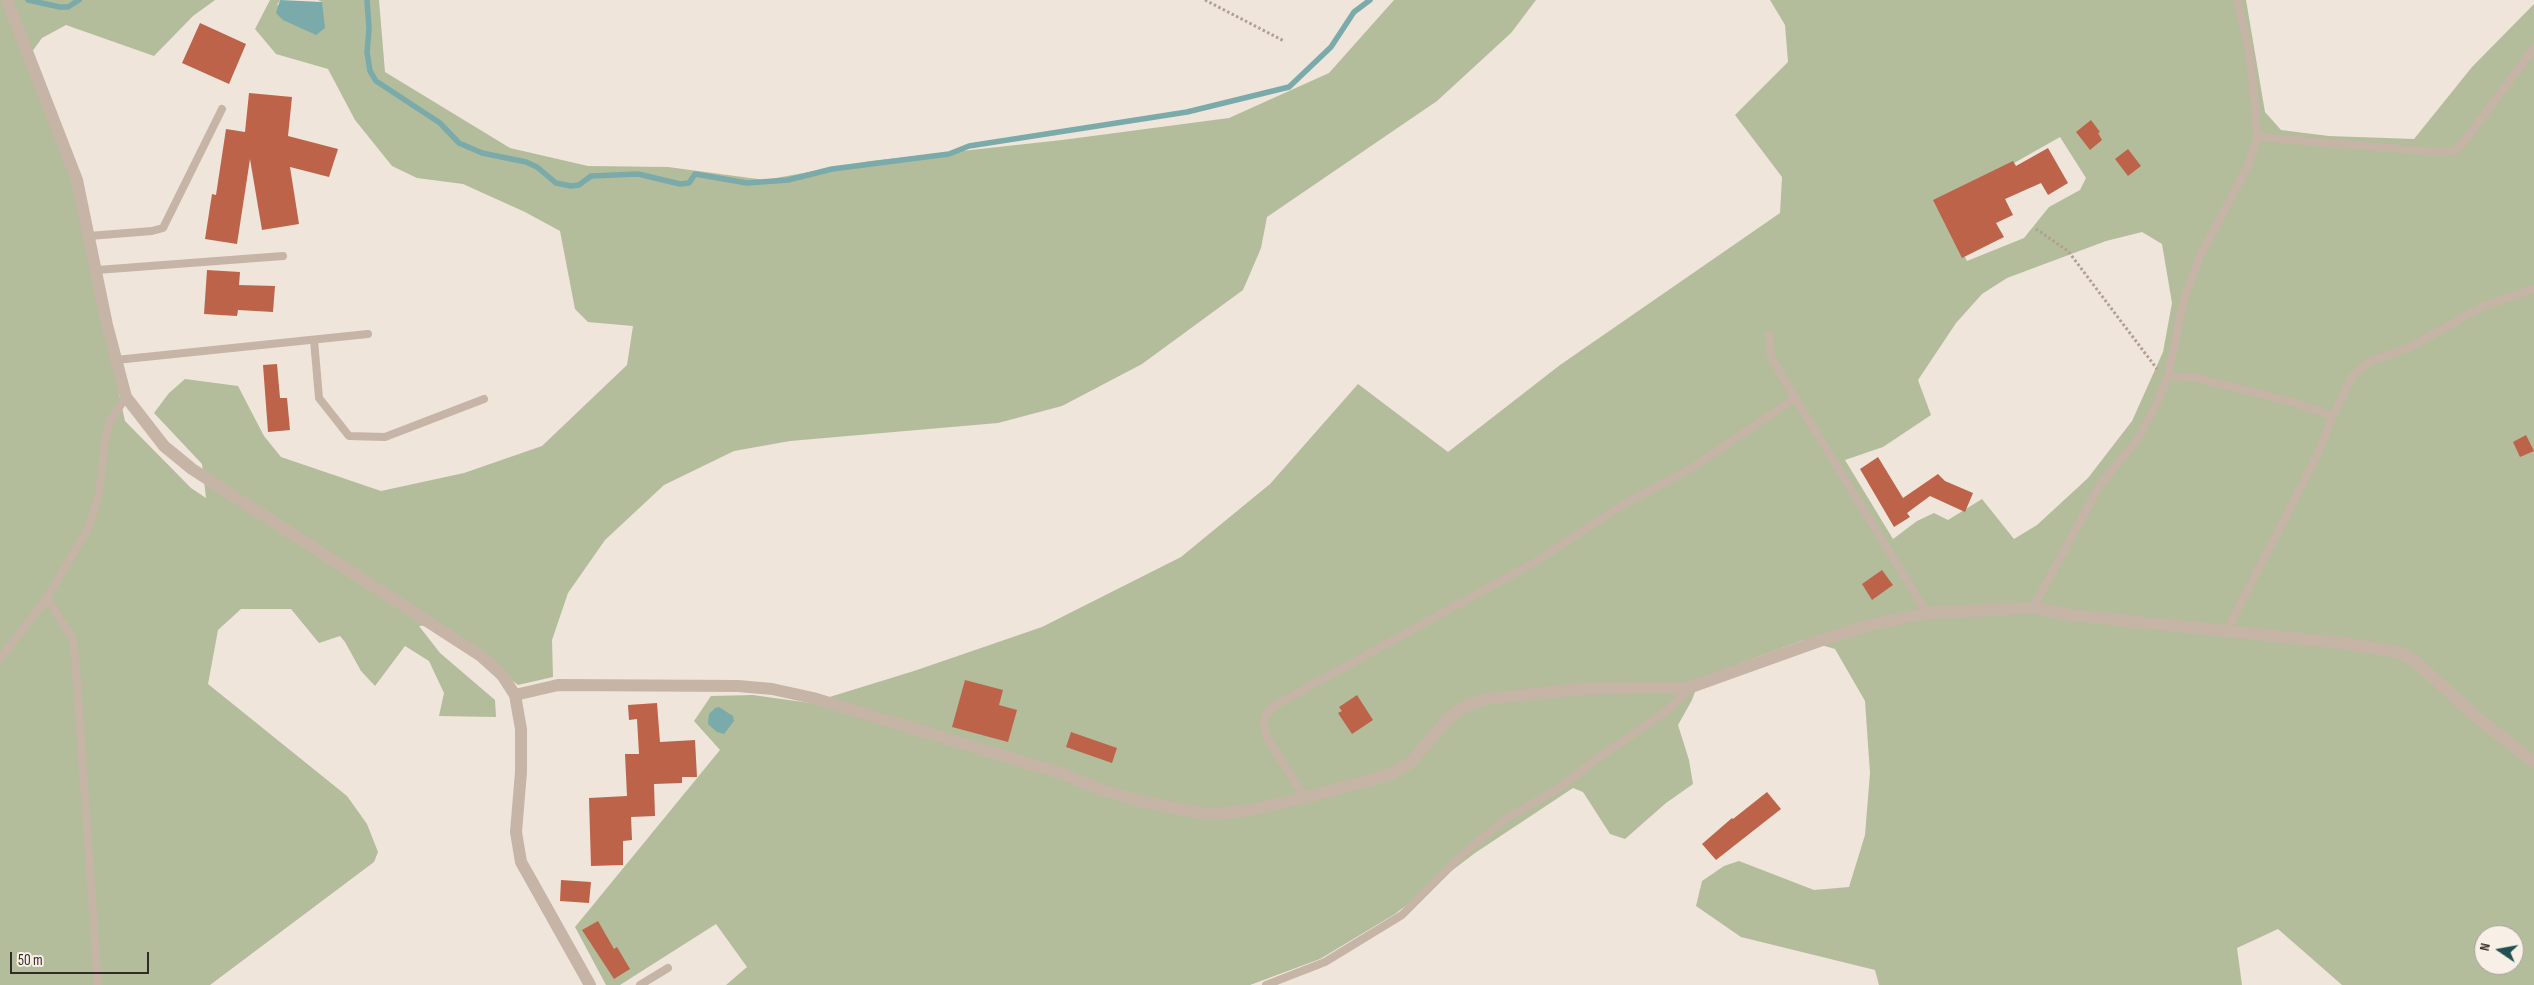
<!DOCTYPE html>
<style>
body{margin:0}
#map{position:relative;width:2534px;height:985px;overflow:hidden;background:#efe5da;font-family:"Sofia Sans Condensed",sans-serif}
canvas{display:block}
.north{position:absolute;left:2474px;top:925px;width:50px;height:50px;box-sizing:border-box;background:#f8efe6;border:1px solid #a9a19a;border-radius:50%;rotate:282deg;font-size:14px;font-weight:700;line-height:20px;text-align:center;color:#332b27}
.north::after{content:'';display:block;margin:auto;width:18px;height:22px;background:#205052;clip-path:polygon(50% 0,100% 100%,50% 72%,0 100%)}
.scale{position:absolute;left:10px;top:952px;width:139px;height:22px;box-sizing:border-box;border:2px solid #332b27;border-top:0;padding-left:6px;font-size:15px;line-height:18px;white-space:nowrap;color:#332b27;-webkit-text-stroke:4px #f8efe6;paint-order:stroke}
</style>
<div id="map">
<canvas width="2534" height="985"></canvas>
<div class="north">N</div>
<div class="scale">50 m</div>
</div>
<script>
const g = document.querySelector('canvas').getContext('2d');
g.lineJoin = 'round';
function fillPath(path, color) {
  g.fillStyle = color;
  g.fill(path, 'evenodd');
}
function shape(rows) {
  const path = new Path2D();
  for (const r of rows) {
    path.moveTo(r[0], r[1]);
    for (let i = 2; i < r.length; i += 2) path.lineTo(r[i], r[i + 1]);
  }
  return path;
}
function strokePath(path, color, width, dash) {
  g.strokeStyle = color;
  g.lineWidth = width;
  g.lineCap = dash ? 'butt' : 'round';
  g.setLineDash(dash || []);
  g.stroke(path);
}
fillPath(shape([
 [0,0,215,0,193,16,154,56,66,25,42,38,26,60,73,182,125,421,191,488,206,498,202,464,154,413,169,393,185,379,238,386,264,436,281,457,381,491,464,473,542,446,627,365,633,326,588,322,575,309,560,231,525,212,463,184,417,178,392,166,355,120,328,69,276,54,255,29,270,0,280,0,277,5,322,2,318,0,379,0,385,72,510,148,588,166,668,167,765,180,870,161,1062,140,1229,118,1329,73,1394,0,1536,0,1511,33,1437,101,1267,217,1261,248,1243,290,1142,364,1062,406,998,423,790,441,734,451,664,485,605,540,568,593,552,640,553,677,518,685,441,624,419,626,440,653,495,700,496,717,439,716,444,693,429,661,405,646,375,686,361,671,345,642,340,636,319,643,291,609,241,609,218,630,208,684,347,796,367,824,378,852,374,862,210,985,0,985],
 [1770,0,2246,0,2265,112,2281,130,2329,136,2414,139,2472,67,2534,4,2534,985,2342,985,2278,929,2237,948,2242,985,1879,985,1875,970,1741,937,1696,906,1702,881,1724,866,1739,861,1814,890,1849,887,1865,835,1870,773,1865,701,1835,649,1804,640,1700,678,1692,700,1678,725,1689,760,1693,784,1666,803,1625,839,1610,834,1583,792,1573,788,1475,853,1395,914,1320,959,1250,985,726,985,747,967,716,924,620,985,606,985,575,927,720,750,694,721,711,696,753,695,810,703,914,671,1042,627,1181,557,1270,484,1358,384,1448,452,1560,365,1780,213,1782,177,1735,115,1788,62,1785,25],
 [2060,137,2086,178,2080,190,2049,207,2024,238,1967,261,1940,205],
 [2142,232,2162,244,2172,303,2163,352,2132,421,2088,478,2037,525,2014,539,1982,499,1948,520,1934,513,1917,521,1893,539,1845,460,1883,447,1931,415,1918,380,1956,323,1982,294,2007,278,2106,241],
 [2484,935,2514,935,2514,965,2484,965]
]), '#b3bd9b');
fillPath(shape([
 [280,0,322,2,325,28,316,35,283,20,276,13],
 [719,707,733,716,734,721,724,734,717,732,708,724,709,714,715,708]
]), '#7baaaa');
strokePath(shape([
 [28,0,60,7,68,7,79,0],
 [367,0,369,29,367,52,370,71,376,81,440,123,459,143,482,153,526,162,537,167,556,183,571,186,579,185,591,176,638,174,680,184,689,183,695,174,747,183,788,180,832,169,949,154,969,146,1187,112,1289,87,1331,47,1354,12,1370,0]
]), '#7baaaa', 5.5);
fillPath(shape([
 [200,23,246,44,229,84,182,63],
 [249,93,292,97,288,136,338,149,329,177,290,167,299,224,262,230,250,159,237,244,205,239,212,194,216,195,226,129,245,132],
 [2091,120,2100,132,2098,133,2102,140,2090,150,2076,132],
 [2048,148,2068,183,2048,195,2041,183,2005,199,2013,215,1996,223,2004,237,1962,258,1933,200,2013,161,2016,166],
 [2128,149,2141,166,2128,176,2115,159],
 [207,270,240,272,239,285,275,286,273,312,238,310,237,316,204,314],
 [277,364,280,398,287,398,290,430,268,432,263,365],
 [2526,435,2534,451,2520,457,2513,442],
 [1878,457,1903,498,1938,474,1945,481,1973,493,1965,512,1930,496,1907,513,1910,517,1894,527,1860,469],
 [1882,570,1893,585,1872,600,1862,584],
 [965,680,1003,690,999,705,1017,710,1008,742,952,727],
 [1357,695,1373,720,1352,734,1338,713,1342,711,1339,707],
 [657,703,660,742,695,740,697,777,682,777,682,783,654,784,655,816,631,817,632,840,623,841,623,865,591,866,589,798,627,796,625,754,639,754,637,719,629,720,628,705],
 [1071,732,1117,748,1112,763,1066,747],
 [1767,792,1781,809,1716,860,1702,844,1732,818,1733,819],
 [561,880,591,882,589,903,560,901],
 [598,921,614,949,617,947,630,969,614,979,582,930]
]), '#bd634a');
strokePath(shape([
 [1205,0,1284,41],
 [2036,229,2068,251,2157,369]
]), '#b29f91', 3, [2.5, 2.5]);
strokePath(shape([
 [2257,137,2438,152,2454,151,2463,143,2534,48],
 [89,236,152,231,163,228,222,109],
 [97,270,283,256],
 [1769,335,1771,357,1795,398],
 [314,340,319,398,349,436,385,437,484,399],
 [116,360,368,334],
 [2168,376,2197,378,2289,401,2333,416],
 [47,598,72,638,75,656,98,985],
 [2033,608,2100,485,2138,439,2159,399,2168,376,2184,299,2200,256,2248,166,2257,137,2255,104,2249,50,2237,0],
 [2227,630,2316,458,2333,416,2353,375,2369,362,2410,347,2482,307,2534,289],
 [0,659,47,598,89,527,99,495,105,439,110,421,126,397],
 [1305,798,1267,738,1264,725,1265,716,1274,706,1535,562,1626,503,1692,468,1795,398,1927,613],
 [640,985,668,968],
 [1266,985,1325,962,1402,915,1463,854,1507,818,1561,787,1595,760,1664,713,1691,688]
]), '#c6b4a7', 8);
strokePath(shape([
 [515,695,558,685,738,686,772,689,813,698,1063,774,1102,790,1139,801,1205,814,1226,813,1251,810,1305,798,1388,775,1409,764,1449,718,1462,708,1485,699,1582,689,1691,687,1822,640,1871,625,1927,613,2033,608,2070,615,2342,643,2397,652,2414,660,2475,716,2534,762]
]), '#c6b4a7', 12);
strokePath(shape([
 [7,0,77,180,107,325,126,397,164,446,192,469,481,656,502,675,515,695,521,729,521,772,516,832,521,862,590,985]
]), '#c6b4a7', 12);
</script>
